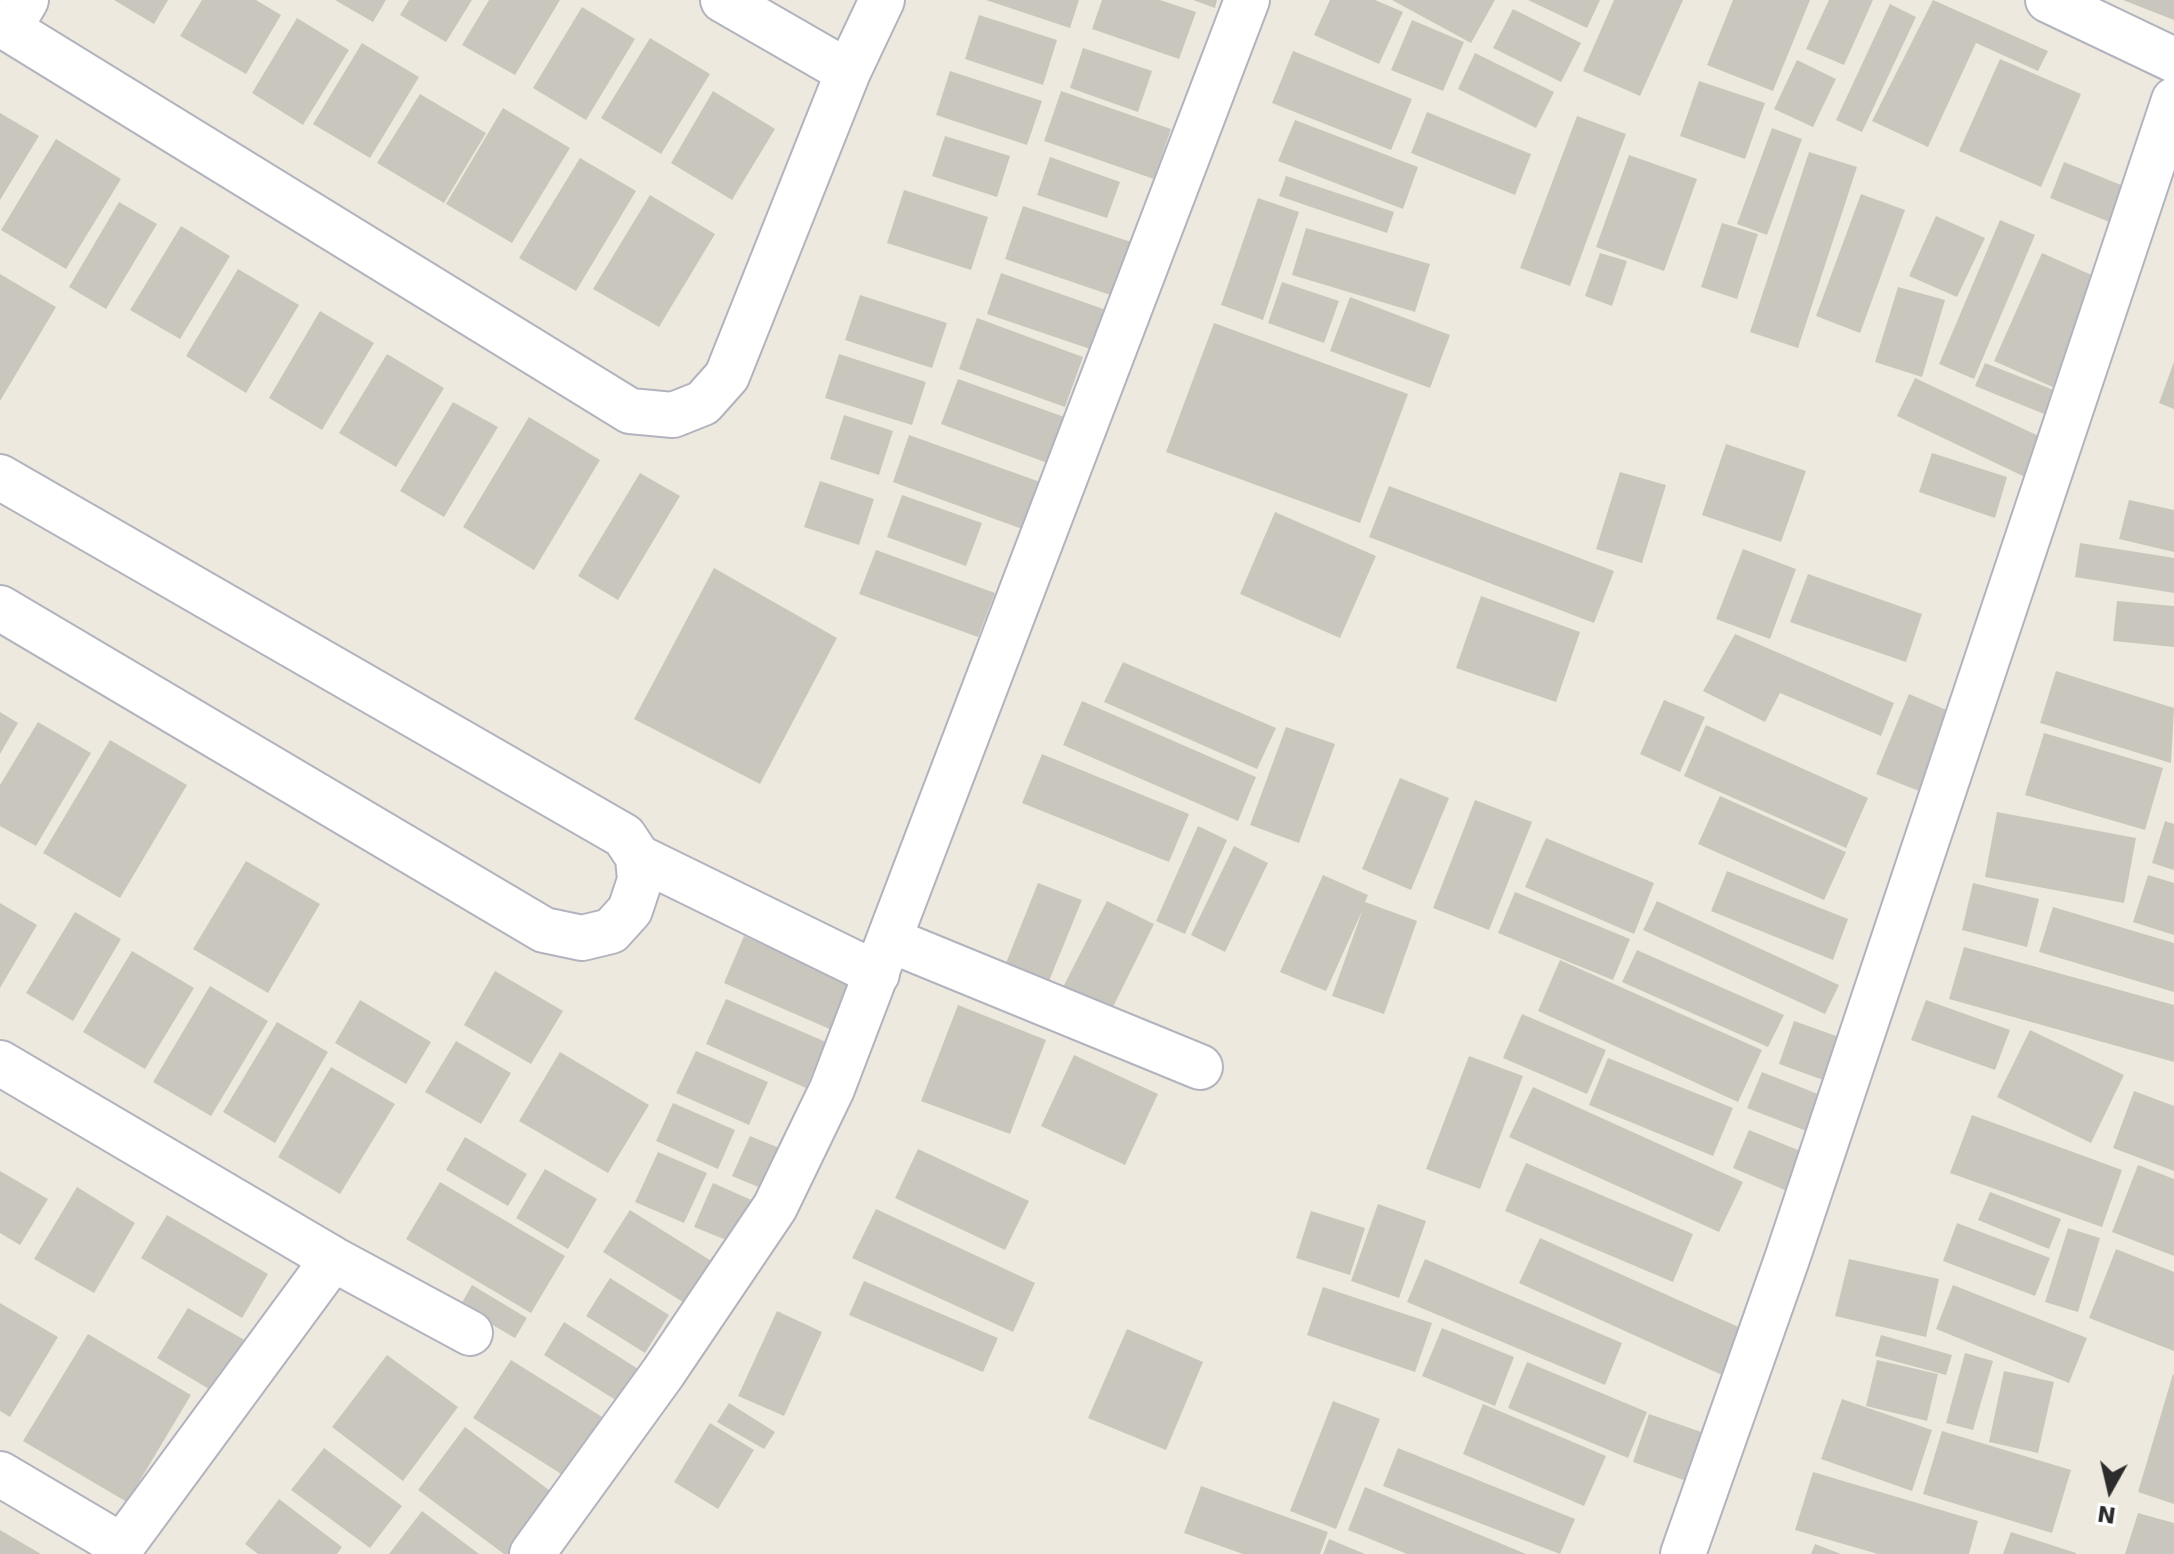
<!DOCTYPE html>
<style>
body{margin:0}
#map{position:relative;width:2174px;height:1554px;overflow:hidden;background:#ede9df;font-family:"DejaVu Sans",sans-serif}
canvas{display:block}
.north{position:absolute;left:2070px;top:1450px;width:80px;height:80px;-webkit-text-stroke:6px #fff;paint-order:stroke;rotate:188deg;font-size:22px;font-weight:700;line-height:32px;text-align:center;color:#2c2c2c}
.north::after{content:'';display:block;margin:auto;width:28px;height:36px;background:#2c2c2c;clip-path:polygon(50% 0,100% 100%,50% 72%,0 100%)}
</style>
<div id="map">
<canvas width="2174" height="1554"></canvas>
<div class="north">N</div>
</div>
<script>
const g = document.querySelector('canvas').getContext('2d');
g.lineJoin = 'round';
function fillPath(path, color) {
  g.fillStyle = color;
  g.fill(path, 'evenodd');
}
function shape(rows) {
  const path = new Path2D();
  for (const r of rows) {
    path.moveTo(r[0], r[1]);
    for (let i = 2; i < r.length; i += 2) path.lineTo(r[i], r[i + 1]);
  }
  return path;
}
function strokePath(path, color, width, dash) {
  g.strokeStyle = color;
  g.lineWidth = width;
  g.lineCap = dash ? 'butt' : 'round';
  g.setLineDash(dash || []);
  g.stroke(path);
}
fillPath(shape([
 [114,0,168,0,154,24],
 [202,0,256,0,281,15,246,74,180,36],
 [335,0,386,0,373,22],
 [409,0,472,0,446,42,400,15],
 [489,0,560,0,515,75,462,45],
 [986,0,1079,0,1070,28],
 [1102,0,1160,0,1196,12,1179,59,1092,29],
 [1193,0,1217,0,1215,8],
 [1330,0,1375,0,1403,12,1379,64,1314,35],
 [1392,0,1495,0,1471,43],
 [1528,0,1600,0,1587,28],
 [1614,0,1683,0,1640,96,1583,71],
 [1733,0,1810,0,1773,91,1707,65],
 [1829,0,1873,0,1844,65,1806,49],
 [1933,0,2048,51,2038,71,1976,43,1928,147,1872,121],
 [2123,0,2174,0,2174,20],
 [1890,4,1916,17,1862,132,1836,120],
 [582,7,635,39,586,120,533,88],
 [1513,9,1581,43,1561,82,1493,48],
 [979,15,1057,40,1043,85,965,59],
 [297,18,349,50,303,125,252,93],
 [1412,20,1464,42,1443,91,1391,70],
 [650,38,710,74,661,154,601,118],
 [362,43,419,77,370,158,313,124],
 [1083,48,1152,71,1138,112,1070,88],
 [1293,51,1412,99,1391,150,1272,103],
 [1475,53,1554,92,1536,128,1458,89],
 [2000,59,2081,94,2041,187,1959,151],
 [1797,60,1836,79,1813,127,1774,109],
 [950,71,1042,101,1027,145,936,115],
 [1699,81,1765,103,1745,159,1680,136],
 [713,91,775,129,732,200,671,163],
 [1061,91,1171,129,1154,179,1044,141],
 [420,94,486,133,444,203,377,163],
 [503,108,570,148,512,243,446,204],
 [1427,112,1531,154,1515,195,1411,153],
 [0,113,39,136,0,200],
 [1577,116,1626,134,1570,286,1520,268],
 [1295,120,1418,167,1403,209,1278,161],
 [1772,128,1802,139,1767,235,1737,224],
 [945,136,1010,156,997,197,932,176],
 [56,139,121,179,66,269,1,230],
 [1809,152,1857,167,1798,348,1750,332],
 [1629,155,1697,179,1664,271,1596,247],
 [1050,157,1120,182,1107,218,1037,195],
 [580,158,636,191,576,291,519,258],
 [2064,162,2126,187,2112,223,2050,198],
 [1286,176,1394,212,1387,233,1279,196],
 [904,190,988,217,971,270,887,243],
 [1861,194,1905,210,1860,333,1816,316],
 [650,195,715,234,659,327,593,289],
 [1258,198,1299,212,1263,320,1221,305],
 [119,202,157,224,106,309,69,287],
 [1023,206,1140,245,1122,299,1005,259],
 [1936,216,1985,238,1957,297,1909,276],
 [2000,220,2035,235,1974,379,1939,364],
 [1722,223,1758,234,1737,299,1701,287],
 [181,226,230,256,180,339,130,310],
 [1306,228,1430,264,1415,312,1292,275],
 [1600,253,1627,261,1612,306,1585,296],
 [2042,253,2103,280,2055,388,1994,361],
 [238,269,299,305,246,393,186,356],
 [1001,273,1109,311,1096,351,987,314],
 [0,274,56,307,0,401],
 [1282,282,1339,301,1324,343,1268,323],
 [1898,287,1945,300,1922,377,1875,362],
 [860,295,947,323,932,368,845,340],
 [1350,297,1450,335,1430,388,1330,351],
 [320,311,374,343,322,430,269,398],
 [977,318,1083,357,1065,407,959,369],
 [1214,323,1408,394,1360,523,1166,452],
 [387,354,444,388,396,467,339,433],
 [839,354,926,382,912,425,825,398],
 [2174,362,2174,409,2159,403],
 [1985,363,2069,396,2059,420,1975,386],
 [1915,378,2045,439,2027,478,1897,416],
 [958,379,1070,419,1053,465,941,424],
 [453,402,498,427,444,517,400,491],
 [844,415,893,431,879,475,830,459],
 [529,417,600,460,534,570,463,527],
 [909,435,1043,483,1025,530,893,482],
 [1726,444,1806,471,1781,542,1702,515],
 [1932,453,2007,477,1995,518,1919,492],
 [1620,472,1666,485,1642,563,1596,549],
 [640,473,680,496,618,600,578,576],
 [820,481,874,499,859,545,804,527],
 [1389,486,1614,571,1594,623,1369,537],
 [902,495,982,523,966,566,887,537],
 [2129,500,2174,510,2174,552,2119,539],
 [1275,512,1376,556,1340,638,1240,594],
 [2080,543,2174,558,2174,593,2075,577],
 [1743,549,1796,569,1770,639,1716,619],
 [876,550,995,593,978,637,859,594],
 [714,568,837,638,760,784,634,719],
 [1808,574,1922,614,1906,662,1790,622],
 [1481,596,1580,632,1556,702,1456,668],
 [2117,601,2174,606,2174,647,2113,641],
 [1735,634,1894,703,1881,736,1780,693,1765,722,1703,691],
 [1123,662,1276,728,1257,769,1104,702],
 [2056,671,2174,708,2171,763,2040,723],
 [1909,694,1956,714,1924,793,1876,774],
 [1664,700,1705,717,1680,772,1640,754],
 [1082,701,1256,777,1238,821,1063,745],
 [0,712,18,723,0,754],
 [38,722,91,753,36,846,0,826,0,785],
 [1706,725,1868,798,1846,848,1684,776],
 [1286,727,1335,744,1299,843,1250,825],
 [2044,733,2163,768,2145,830,2025,795],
 [110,740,187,785,120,898,43,853],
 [1042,754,1189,814,1169,862,1022,803],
 [1400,778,1449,798,1411,890,1362,869],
 [1720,796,1846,852,1824,900,1698,844],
 [1475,800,1532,822,1489,930,1433,908],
 [1997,812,2136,838,2124,903,1985,877],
 [2165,821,2174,824,2174,870,2152,863],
 [1198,826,1227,840,1185,934,1156,921],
 [1546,838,1654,883,1634,934,1525,887],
 [1234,846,1268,863,1225,952,1191,935],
 [246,861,320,904,268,993,193,949],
 [1727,871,1848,919,1833,960,1711,911],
 [1323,875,1368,895,1365,902,1417,921,1384,1014,1332,996,1363,909,1326,991,1280,972],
 [2148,875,2174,883,2174,935,2133,922],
 [1038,883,1082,900,1049,981,1006,963],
 [1973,883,2039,899,2027,947,1962,930],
 [1515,892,1630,939,1613,980,1498,933],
 [1107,901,1154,924,1108,1017,1060,993],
 [1657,901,1839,985,1825,1014,1643,930],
 [0,903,37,925,0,988],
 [2053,907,2174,943,2174,992,2039,952],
 [75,912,121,939,73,1021,26,993],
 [744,936,862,987,841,1034,724,983],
 [1964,947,2174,1005,2174,1062,1949,999],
 [1637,950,1784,1015,1768,1047,1622,982],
 [132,951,194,988,145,1069,83,1032],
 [1560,960,1762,1050,1738,1102,1538,1011],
 [495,971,563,1011,531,1064,464,1025],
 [210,986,268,1021,211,1116,153,1082],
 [726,999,826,1042,806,1088,706,1044],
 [360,1000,431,1042,406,1084,335,1043],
 [1926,1000,2010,1030,1995,1070,1911,1040],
 [958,1005,1046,1040,1010,1134,921,1101],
 [1522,1014,1606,1050,1587,1094,1503,1058],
 [1794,1021,1853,1042,1837,1085,1779,1064],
 [277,1022,328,1052,275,1143,223,1112],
 [2030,1030,2124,1075,2091,1143,1997,1097],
 [456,1041,511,1073,481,1124,425,1092],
 [696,1051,768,1082,749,1125,676,1093],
 [560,1052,649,1105,608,1173,519,1121],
 [1074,1055,1158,1094,1125,1165,1041,1126],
 [1469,1056,1523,1076,1480,1189,1426,1169],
 [1608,1058,1733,1108,1713,1156,1589,1105],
 [331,1067,395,1104,340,1194,278,1157],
 [1762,1072,1823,1096,1809,1132,1747,1108],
 [1533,1087,1743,1182,1719,1232,1509,1137],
 [2134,1091,2174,1106,2174,1171,2113,1148],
 [673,1103,735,1130,718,1169,656,1141],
 [1972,1115,2122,1170,2102,1227,1950,1173],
 [1749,1130,1815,1157,1799,1196,1733,1168],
 [750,1136,794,1154,775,1194,732,1176],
 [465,1137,527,1174,508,1206,446,1170],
 [918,1149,1029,1201,1005,1250,895,1198],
 [658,1152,707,1173,684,1223,635,1202],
 [1526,1163,1693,1234,1673,1282,1505,1211],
 [2138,1165,2174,1179,2174,1256,2112,1232],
 [545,1169,597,1199,568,1249,516,1218],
 [0,1171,48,1199,20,1245,0,1233],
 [440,1182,565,1256,531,1313,406,1239],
 [713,1183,765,1206,746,1248,694,1227],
 [77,1187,135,1223,94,1293,34,1259],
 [1990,1192,2061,1219,2049,1249,1978,1220],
 [1378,1204,1426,1221,1399,1298,1351,1281],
 [876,1209,1035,1283,1013,1332,852,1258],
 [630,1210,713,1262,686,1304,603,1252],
 [1311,1211,1365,1228,1350,1275,1296,1258],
 [167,1215,268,1274,242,1318,141,1258],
 [1957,1223,2050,1258,2035,1296,1943,1261],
 [2068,1228,2100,1238,2078,1312,2045,1302],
 [1540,1238,1743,1329,1722,1375,1519,1283],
 [2116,1249,2174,1272,2174,1351,2089,1318],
 [1425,1259,1622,1343,1605,1385,1407,1302],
 [1849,1259,1939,1279,1926,1337,1835,1316],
 [610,1278,669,1315,645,1353,586,1316],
 [864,1281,998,1338,983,1372,849,1315],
 [472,1285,527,1318,515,1338,460,1306],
 [1953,1285,2087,1338,2069,1383,1936,1329],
 [1323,1287,1432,1323,1415,1372,1307,1335],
 [0,1303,58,1337,10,1417,0,1411],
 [188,1308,250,1343,219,1395,157,1358],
 [777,1311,822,1332,784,1416,738,1396],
 [564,1322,654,1379,633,1411,544,1355],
 [1442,1328,1514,1357,1495,1406,1422,1376],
 [1127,1329,1203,1362,1166,1450,1088,1418],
 [88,1334,191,1395,127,1502,23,1441],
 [1881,1335,1952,1355,1946,1375,1875,1356],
 [1965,1353,1993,1361,1973,1430,1946,1423],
 [387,1355,458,1407,403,1481,332,1427],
 [511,1360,607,1420,569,1479,473,1418],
 [1877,1360,1938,1374,1927,1421,1866,1406],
 [1527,1362,1647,1412,1628,1458,1508,1408],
 [2004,1371,2054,1382,2038,1453,1989,1442],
 [2173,1374,2174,1375,2174,1504,2138,1492],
 [1842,1399,1932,1430,1912,1491,1821,1459],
 [1333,1401,1380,1419,1336,1529,1290,1511],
 [729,1403,775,1432,764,1449,717,1422],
 [1483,1404,1606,1456,1584,1506,1463,1454],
 [1649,1414,1713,1436,1695,1484,1633,1462],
 [710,1423,754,1450,718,1509,674,1482],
 [465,1427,565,1502,525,1554,504,1554,418,1490],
 [1942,1431,2071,1470,2052,1533,1923,1494],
 [324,1448,402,1506,370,1548,291,1490],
 [1398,1448,1575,1519,1560,1554,1383,1486],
 [1813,1472,1978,1521,1969,1554,1878,1554,1795,1530],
 [1201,1486,1328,1532,1320,1554,1243,1554,1184,1533],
 [1365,1487,1526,1554,1407,1554,1348,1530],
 [279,1499,342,1547,337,1554,258,1554,245,1544],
 [422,1511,479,1554,389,1554],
 [2138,1513,2174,1523,2174,1554,2125,1554],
 [0,1530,41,1554,0,1554],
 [2011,1532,2076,1553,2076,1554,2003,1554],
 [1329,1539,1365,1554,1323,1554],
 [1815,1544,1841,1554,1811,1554]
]), '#c9c7bd');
const minor = shape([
 [26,0,9,29,630,411,673,415,703,403,727,376,848,72,882,0],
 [723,0,848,72],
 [2048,0,2174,60],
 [0,477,624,836,638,857,640,880,630,910,611,931,582,938,544,930,0,608],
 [638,857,877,974],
 [890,940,1200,1067],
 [0,1063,333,1259,470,1333],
 [0,1474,122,1546],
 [116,1554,333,1259],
 [532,1554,663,1373,775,1207,832,1089,1247,0],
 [1683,1554,1787,1259,2174,100]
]);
strokePath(minor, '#b2b3bf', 48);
strokePath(minor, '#fff', 44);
</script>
